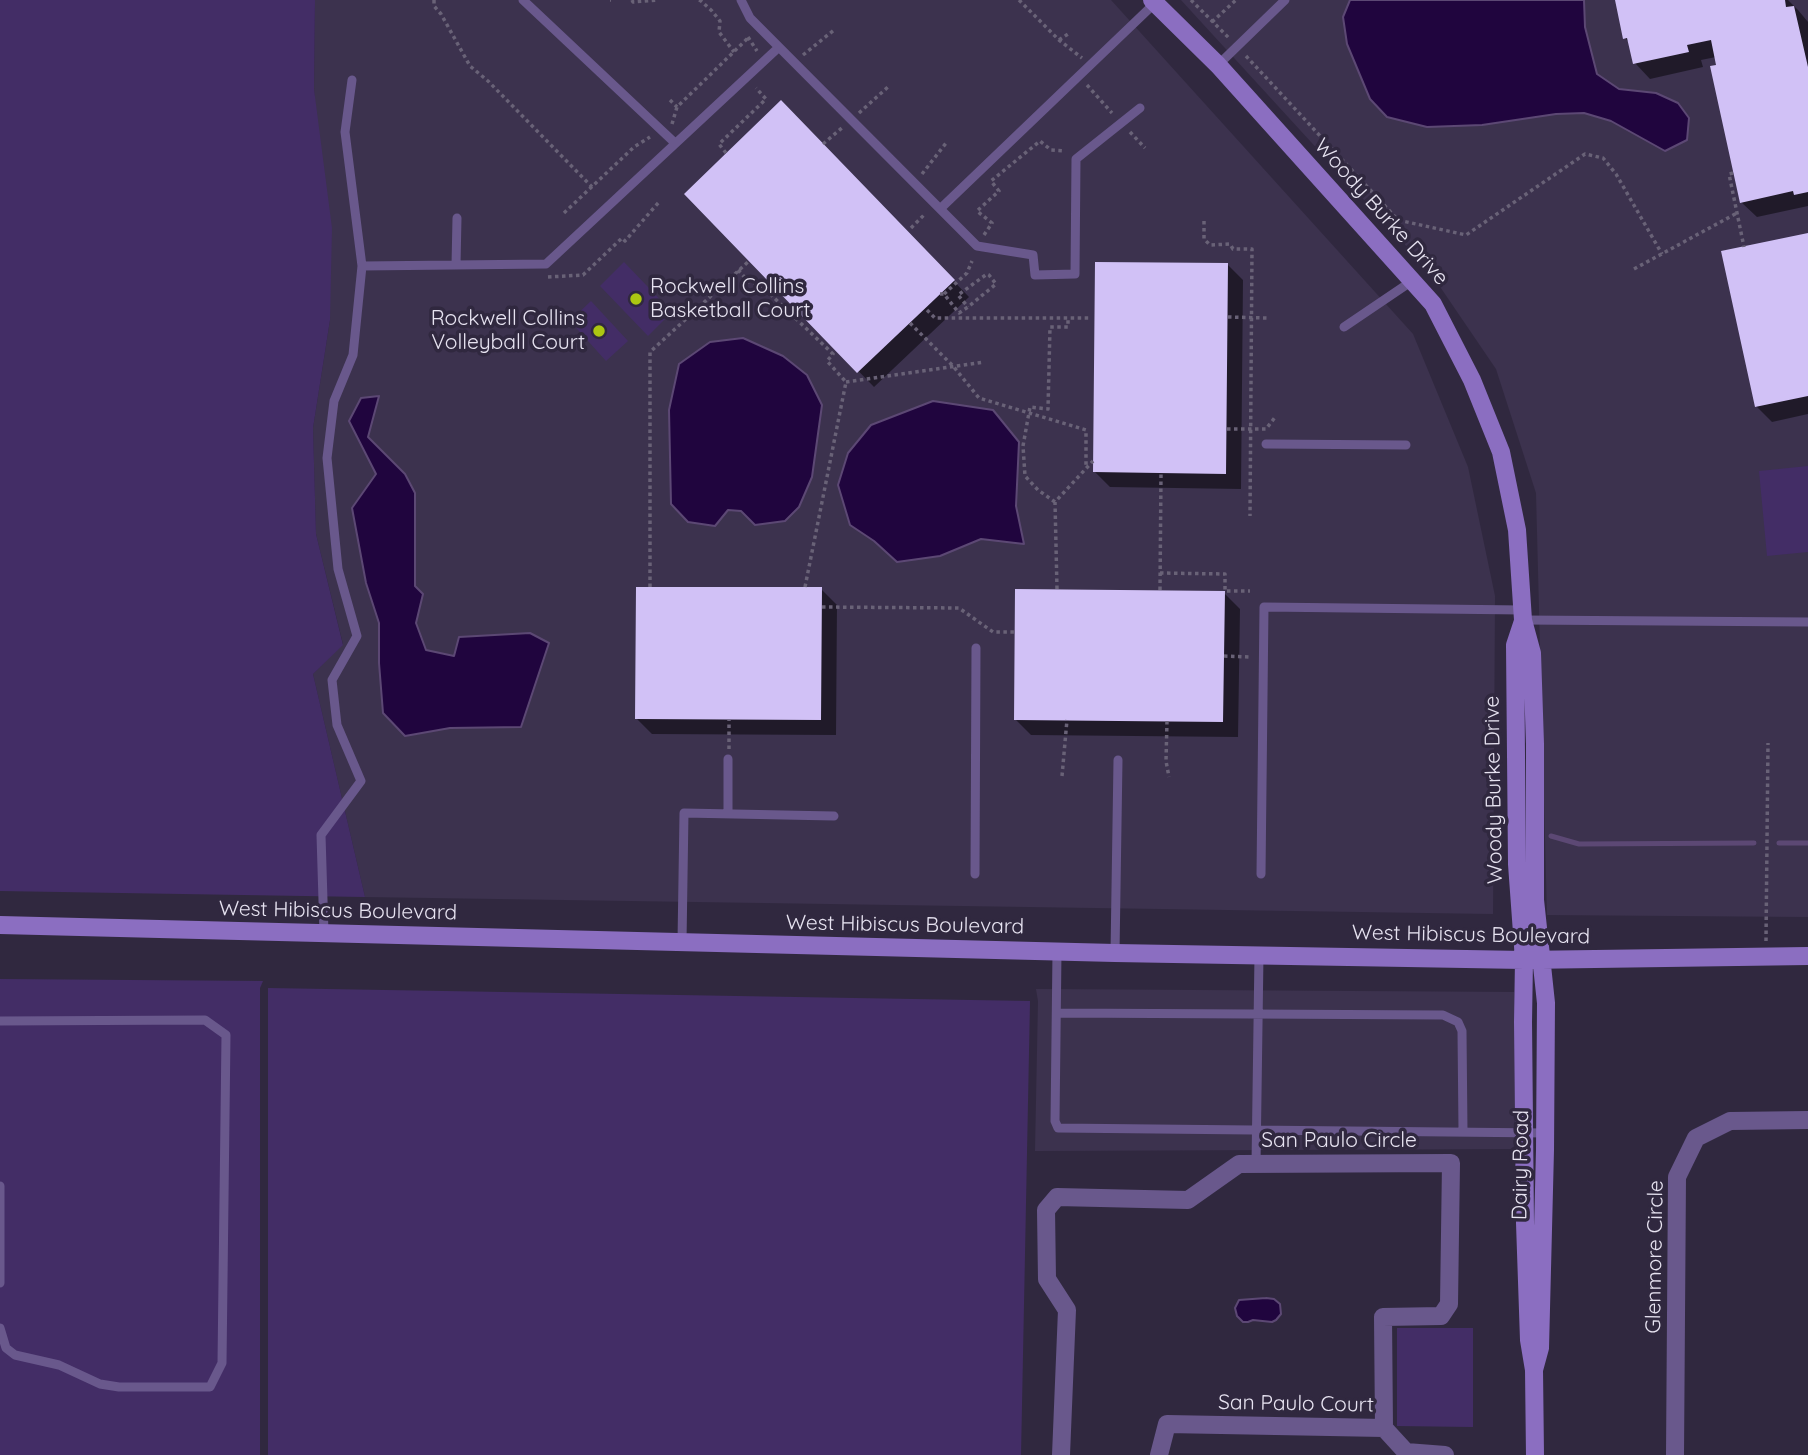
<!DOCTYPE html>
<style>
body{margin:0}
canvas{display:block;background:#30283f}
</style>
<canvas width="1808" height="1455"></canvas>
<script>
const g = document.querySelector('canvas').getContext('2d');
g.lineJoin = 'round';
function fillPath(path, color) {
  g.fillStyle = color;
  g.fill(path, 'evenodd');
}
function shape(rows) {
  const path = new Path2D();
  for (const r of rows) {
    path.moveTo(r[0], r[1]);
    for (let i = 2; i < r.length; i += 2) path.lineTo(r[i], r[i + 1]);
  }
  return path;
}
function strokePath(path, color, width, dash) {
  g.strokeStyle = color;
  g.lineWidth = width;
  g.lineCap = dash ? 'butt' : 'round';
  g.setLineDash(dash || []);
  g.stroke(path);
}
function drawText(font, color, halo, rows, align = 'center') {
  g.font = font + ' Quicksand,sans-serif';
  g.lineWidth = 7;
  g.setLineDash([]);
  g.textBaseline = 'middle';
  g.strokeStyle = halo;
  g.fillStyle = color;
  for (const [text, x, y, turn = 0] of rows) {
    g.save();
    g.translate(x, y);
    g.rotate((+turn || 0) * Math.PI / 180);
    g.textAlign = isNaN(turn) ? turn : align;
    if (halo) g.strokeText(text, 0, 0);
    g.fillText(text, 0, 0);
    g.restore();
  }
}
fillPath(shape([
 [315,0,1111,0,1413,334,1468,467,1495,596,1493,914,365,897,313,674,343,644,316,534,313,428,330,320,314,89],
 [1181,0,1808,0,1808,917,1547,915,1536,493,1496,369,1430,272],
 [1036,989,1514,992,1515,1149,1035,1151,1038,1001]
]), '#3c324e');
fillPath(shape([
 [0,0,315,0,314,89,332,228,330,320,313,428,316,534,343,645,313,674,365,897,0,891],
 [624,262,672,312,648,336,600,286],
 [591,301,628,341,606,361,570,321],
 [1808,466,1808,552,1767,556,1759,471],
 [0,979,263,981,260,988,260,1455,0,1455],
 [268,988,1030,1001,1021,1455,268,1455],
 [1397,1328,1473,1328,1473,1427,1397,1426]
]), '#432d66');
const water = shape([
 [1350,0,1584,0,1585,27,1597,74,1619,89,1656,93,1678,103,1689,118,1687,140,1665,151,1611,121,1584,113,1556,114,1482,125,1427,127,1387,117,1370,99,1347,44,1343,17,1350,0],
 [743,338,783,356,807,375,822,405,812,477,799,507,785,521,755,525,741,511,728,510,715,526,688,522,671,504,669,410,679,364,710,342,743,338],
 [379,396,368,437,405,474,415,493,415,586,423,594,416,623,426,650,454,656,459,637,530,633,549,643,521,727,450,728,405,736,383,713,379,663,379,623,366,583,352,508,376,474,349,421,361,398,379,396],
 [933,401,993,410,1019,442,1016,506,1024,544,981,539,940,556,897,562,874,541,850,525,838,485,848,453,871,425,933,401],
 [1266,1298,1274,1299,1280,1304,1281,1314,1276,1320,1272,1322,1253,1320,1248,1322,1243,1322,1237,1316,1235,1308,1239,1300,1266,1298]
]);
fillPath(water, '#20053e');
strokePath(water, '#5c4874', 2);
fillPath(shape([
 [1617,0,1788,0,1798,10,1808,22,1808,206,1757,217,1741,202,1716,57,1701,60,1703,67,1650,79,1635,63,1630,43,1625,38],
 [797,118,969,297,874,387,686,194],
 [1808,234,1808,414,1772,422,1756,406],
 [1228,265,1243,280,1241,489,1110,487,1095,472],
 [821,589,837,605,836,735,652,734,637,719],
 [1224,593,1240,609,1238,737,1031,735,1015,719]
]), '#0007');
strokePath(shape([
 [1551,836,1579,844,1754,843],
 [1779,843,1808,843]
]), '#5c4874', 5);
fillPath(shape([
 [1615,0,1785,0,1786,7,1794,6,1808,67,1808,192,1794,195,1793,191,1740,203,1710,66,1716,65,1711,40,1687,45,1689,52,1633,64,1627,38,1623,39],
 [781,100,955,280,857,373,684,194],
 [1808,233,1808,396,1755,407,1721,251],
 [1095,262,1228,263,1226,474,1093,472],
 [636,587,822,587,821,720,635,719],
 [1015,589,1225,591,1223,722,1014,720]
]), '#d1c1f6');
strokePath(shape([
 [434,0,434,6,441,14,470,66,488,81,592,187],
 [610,0,611,0],
 [632,0,633,2,658,0],
 [699,0,701,1,712,11,720,21,719,32,734,52],
 [1019,0,1059,40,1082,58],
 [1191,0,1229,38],
 [1212,22,1236,0],
 [748,37,757,51],
 [1059,40,1068,34],
 [803,55,834,30],
 [1246,56,1398,220,1466,235,1585,154,1603,158,1616,174,1662,254],
 [1087,85,1112,113],
 [670,100,677,107],
 [859,113,889,86],
 [672,124,677,107,748,38],
 [1130,132,1145,148],
 [823,144,843,127],
 [726,153,719,144,766,99,756,88],
 [1733,173,1729,174,1744,247],
 [922,174,946,143],
 [564,213,634,147,650,137],
 [1204,221,1204,239,1210,245,1230,244,1233,249,1252,249,1250,516],
 [911,228,925,214],
 [984,235,992,223,977,211,999,191,991,181,1040,141,1051,150,1065,151],
 [1634,269,1737,213],
 [738,270,750,283,758,283,769,293,833,354,827,361,846,382],
 [548,277,583,275,622,238,625,241,659,202],
 [940,294,944,294,959,313,968,307,996,284,989,275,987,274,958,295,968,307],
 [944,294,967,273,972,261],
 [927,310,935,318,1091,318],
 [1228,317,1267,318],
 [910,323,953,366,979,398,1086,430,1086,468],
 [846,382,984,362],
 [1227,429,1266,429,1276,416],
 [1055,502,1038,490,1025,476,1023,446,1030,407,1048,409,1050,327,1068,327,1068,318],
 [1160,573,1225,574,1225,591,1250,591],
 [650,587,650,352,749,261],
 [805,587,846,382],
 [1057,589,1055,502,1093,461],
 [1160,590,1161,473],
 [822,607,959,608,993,632,1015,632],
 [1224,656,1251,657],
 [1167,721,1166,761,1169,777],
 [729,749,729,720],
 [1062,776,1067,720],
 [1766,941,1768,743]
]), '#696277', 3.5, [3.5, 3.5]);
strokePath(shape([
 [523,0,675,143],
 [741,0,750,18,977,246,1033,255,1035,275,1075,274,1076,159,1140,108],
 [1218,65,1285,0],
 [940,209,1155,3],
 [456,265,457,218],
 [362,266,546,264,778,48],
 [1344,327,1412,281],
 [1266,444,1406,445],
 [1523,620,1808,622],
 [728,813,728,759],
 [975,874,976,648],
 [1261,874,1264,607,1523,610],
 [324,933,321,835,361,781,337,725,332,680,357,636,338,569,327,458,334,401,353,355,362,266,345,132,352,80],
 [682,942,684,813,834,816],
 [1057,952,1055,1121,1058,1128,1545,1133],
 [1115,953,1118,760],
 [1057,1013,1443,1015,1458,1022,1462,1031,1463,1131],
 [0,1021,205,1020,226,1035,222,1363,210,1387,119,1387,100,1384,59,1365,15,1355,6,1348,0,1328],
 [1256,1164,1259,955],
 [0,1186,0,1283]
]), '#69588c', 9);
strokePath(shape([
 [1061,1455,1067,1310,1047,1279,1046,1210,1057,1197,1188,1200,1239,1164,1451,1163,1449,1304,1441,1316,1383,1317,1384,1428],
 [1159,1455,1167,1424,1384,1428,1406,1452,1445,1455],
 [1675,1455,1677,1177,1696,1138,1730,1121,1808,1120]
]), '#69588c', 18);
strokePath(shape([
 [1152,0,1218,65,1433,304,1472,380,1501,452,1517,530,1523,620,1532,653,1535,744,1535,900,1546,1003,1545,1150,1540,1348,1534,1370],
 [1523,621,1515,645,1517,864,1524,960,1523,1022,1525,1223,1529,1340,1534,1370,1535,1455],
 [0,925,1115,953,1524,960,1808,956]
]), '#8b6ec1', 18);
for (const [x, y, r, color] of [
 [636,299,7,"#acc612"],
 [599,331,7,"#acc612"]
]) {
  const dot = new Path2D();
  dot.arc(x, y, r, 0, 2 * Math.PI);
  g.fillStyle = color;
  g.fill(dot);
  strokePath(dot, '#30283f', 2.5);
}
drawText('21px', '#e7e3f1', '#30283f', [
 ["Woody Burke Drive",1381,212,48],
 ["Woody Burke Drive",1494,790,-91],
 ["West Hibiscus Boulevard",338,911,1],
 ["West Hibiscus Boulevard",905,925,1],
 ["West Hibiscus Boulevard",1471,935,1],
 ["San Paulo Circle",1339,1141],
 ["Dairy Road",1521,1165,-89],
 ["Glenmore Circle",1655,1257,-89],
 ["San Paulo Court",1296,1404,1]
]);
drawText('21px', '#e7e3f1', '#30283f', [
 ["Rockwell Collins",650,287],
 ["Basketball Court",650,311],
 ["Rockwell Collins",585,319,"right"],
 ["Volleyball Court",585,343,"right"]
], 'left');
</script>
